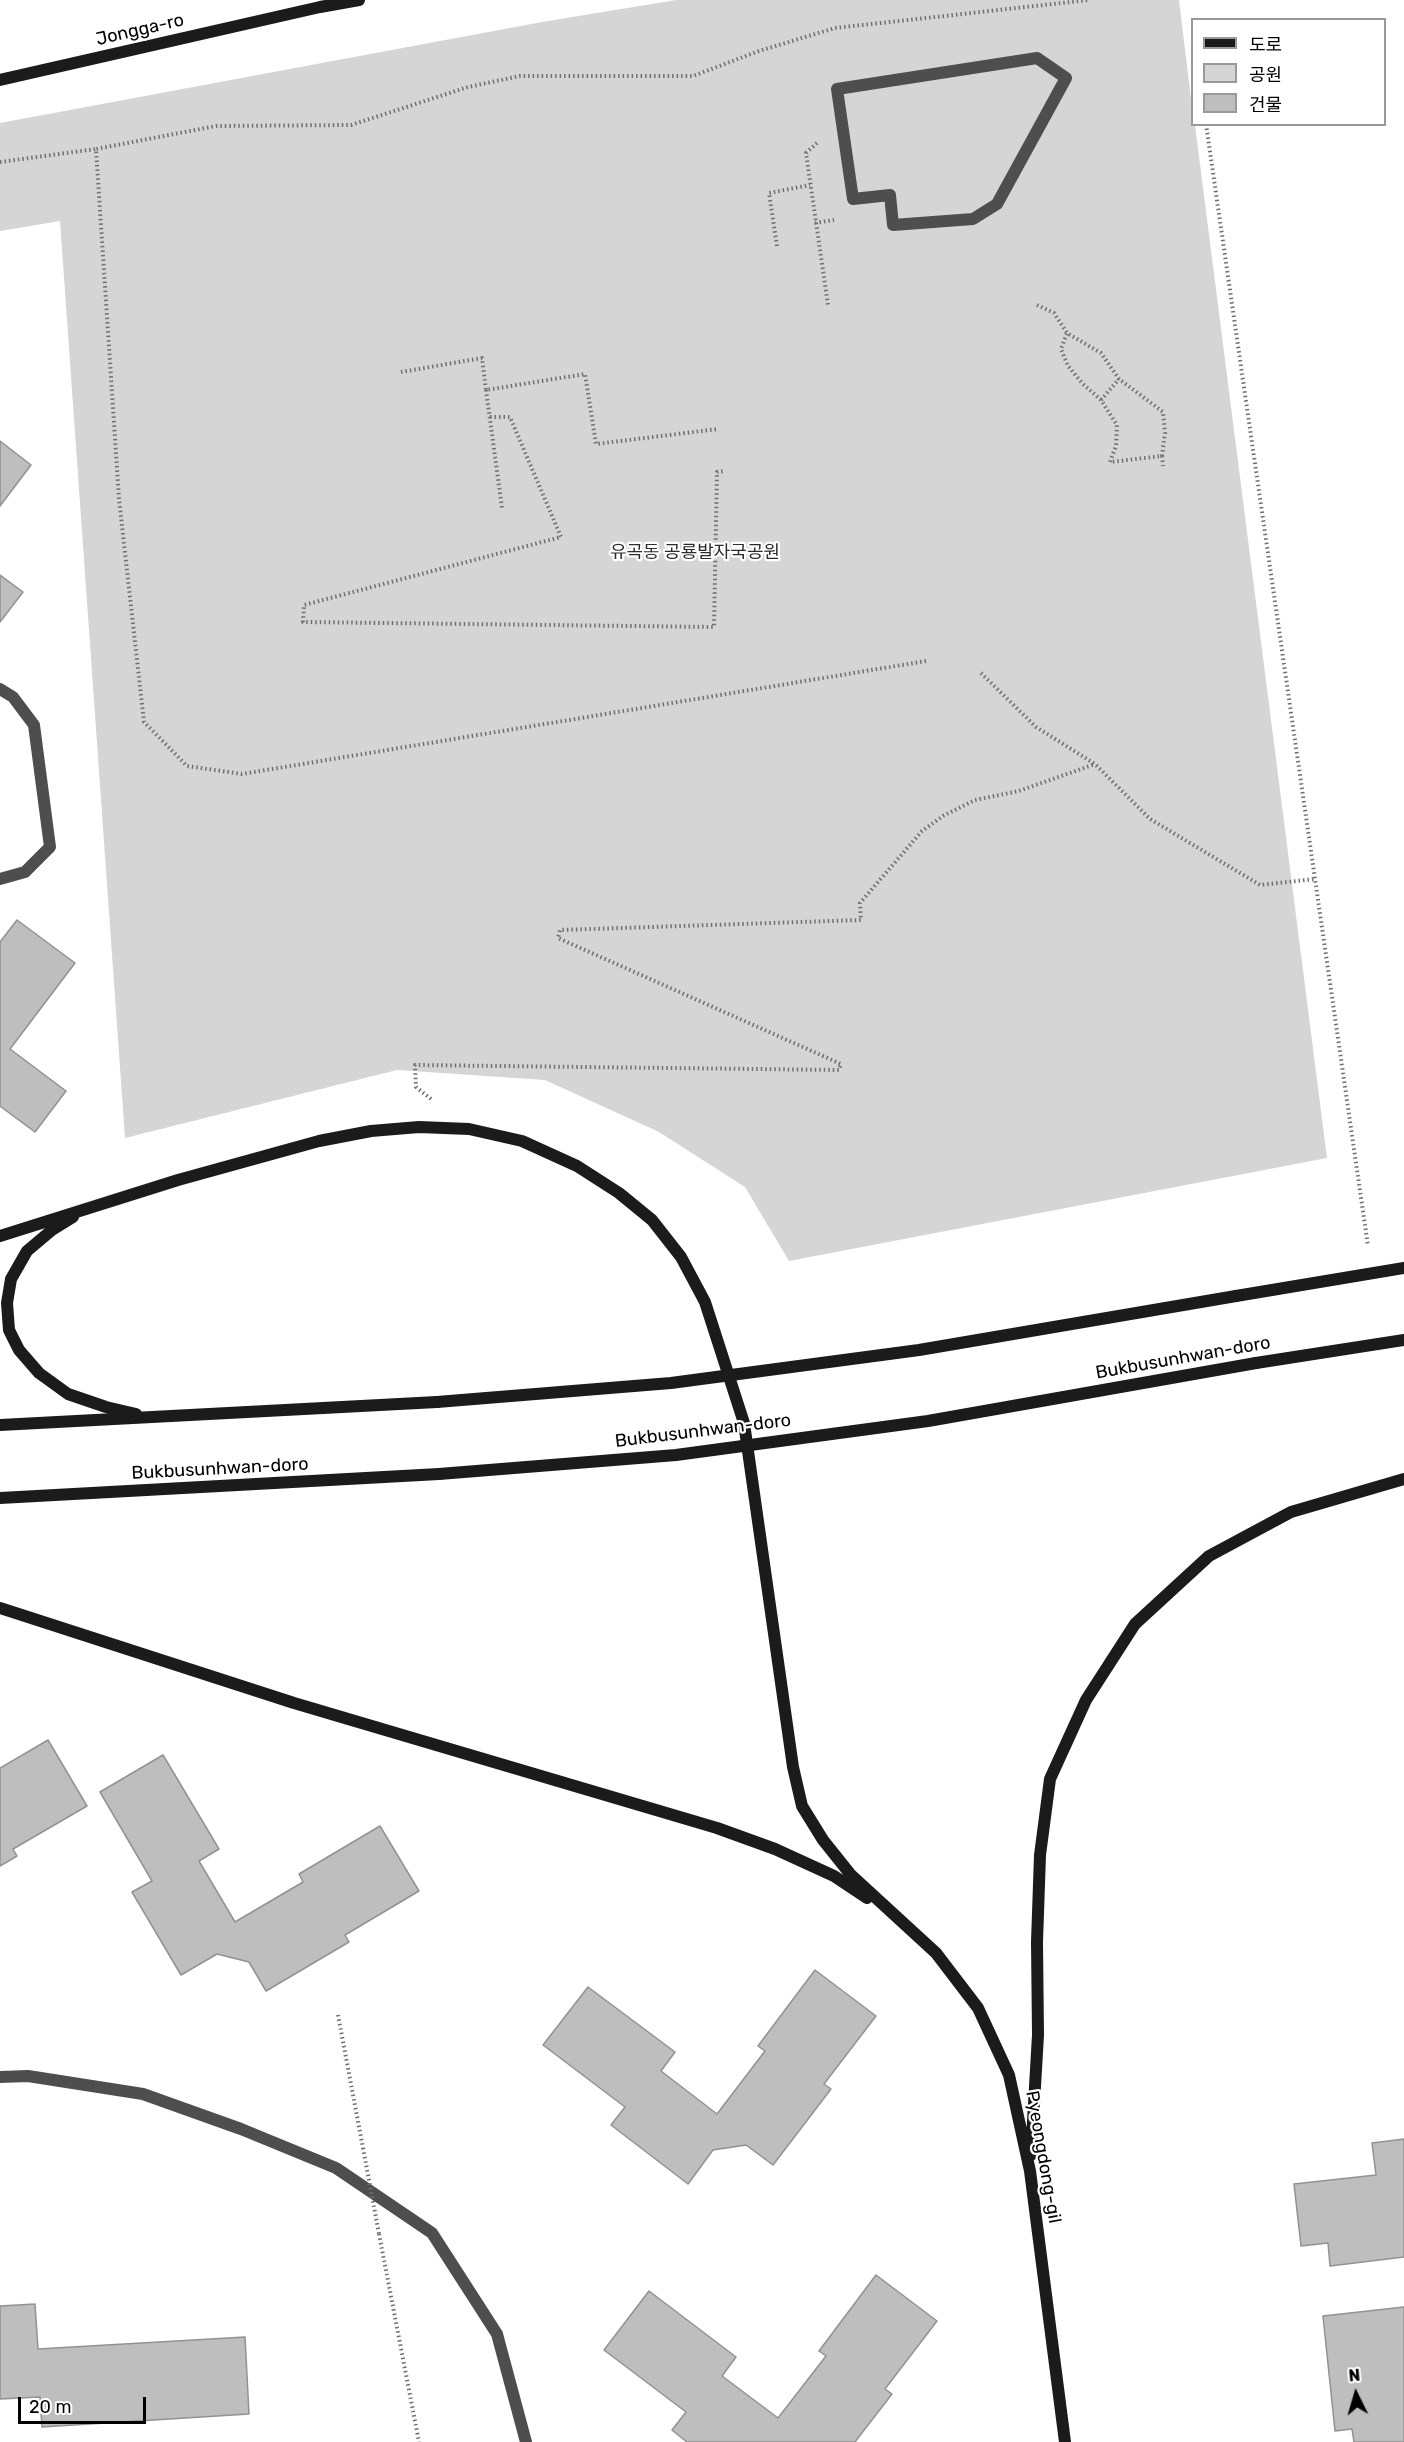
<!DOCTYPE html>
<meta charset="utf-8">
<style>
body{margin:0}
#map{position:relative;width:1404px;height:2442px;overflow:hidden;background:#fff;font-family:Rubik,"Noto Sans KR",sans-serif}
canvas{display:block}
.legend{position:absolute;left:1191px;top:18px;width:195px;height:108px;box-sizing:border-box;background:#fff;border:2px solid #999;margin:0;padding:8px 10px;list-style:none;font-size:18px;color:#000}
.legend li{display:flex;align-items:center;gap:12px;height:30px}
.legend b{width:30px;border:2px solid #999}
.north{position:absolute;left:1326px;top:2364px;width:60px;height:60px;-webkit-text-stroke:4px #fff;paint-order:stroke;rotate:355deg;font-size:16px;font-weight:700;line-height:24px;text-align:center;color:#000}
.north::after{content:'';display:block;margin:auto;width:21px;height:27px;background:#000;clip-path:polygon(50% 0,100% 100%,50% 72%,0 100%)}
.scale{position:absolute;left:18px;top:2397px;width:128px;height:27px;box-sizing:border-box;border:3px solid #000;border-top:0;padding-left:8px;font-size:18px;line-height:21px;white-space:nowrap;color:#000;-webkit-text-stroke:4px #fff;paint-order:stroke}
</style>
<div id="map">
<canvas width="1404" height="2442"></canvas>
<ul class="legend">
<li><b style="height:8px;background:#1b1b1b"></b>도로</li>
<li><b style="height:16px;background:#d5d5d5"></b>공원</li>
<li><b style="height:16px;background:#bebebe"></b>건물</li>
</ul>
<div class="north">N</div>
<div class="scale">20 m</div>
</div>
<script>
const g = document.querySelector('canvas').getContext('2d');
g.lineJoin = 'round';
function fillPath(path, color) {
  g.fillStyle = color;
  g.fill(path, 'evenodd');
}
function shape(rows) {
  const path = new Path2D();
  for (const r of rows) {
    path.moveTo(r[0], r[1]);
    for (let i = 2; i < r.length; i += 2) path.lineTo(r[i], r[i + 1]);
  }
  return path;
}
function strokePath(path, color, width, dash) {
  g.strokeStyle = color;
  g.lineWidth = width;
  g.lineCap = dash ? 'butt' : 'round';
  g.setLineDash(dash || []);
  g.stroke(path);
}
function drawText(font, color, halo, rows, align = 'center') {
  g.font = font + ' Rubik,"Noto Sans KR",sans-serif';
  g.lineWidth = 4.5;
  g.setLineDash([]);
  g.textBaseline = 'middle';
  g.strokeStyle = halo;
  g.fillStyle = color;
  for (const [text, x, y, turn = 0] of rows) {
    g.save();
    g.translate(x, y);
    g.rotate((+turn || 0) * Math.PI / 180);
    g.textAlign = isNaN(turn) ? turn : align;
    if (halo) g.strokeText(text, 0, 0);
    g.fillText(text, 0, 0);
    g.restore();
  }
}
fillPath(shape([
 [676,0,1179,0,1192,107,1192,124,1195,125,1327,1158,789,1261,745,1187,659,1132,545,1080,397,1070,125,1138,60,221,0,231,0,123,542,22]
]), '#d5d5d5');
const building = shape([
 [0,441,31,465,0,506,0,441],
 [0,575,23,592,0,622,0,575],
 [17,920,75,963,10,1049,66,1091,35,1132,0,1106,0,942,17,920],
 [48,1740,87,1806,13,1849,17,1856,0,1866,0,1768,48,1740],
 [163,1755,219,1849,199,1861,235,1922,303,1882,299,1874,380,1826,419,1891,345,1935,349,1942,266,1991,249,1962,217,1954,181,1975,132,1892,152,1881,100,1792,163,1755],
 [815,1970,876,2016,824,2084,831,2089,773,2165,746,2145,713,2150,688,2184,611,2125,625,2107,543,2045,588,1987,675,2052,661,2071,717,2114,765,2051,758,2046,815,1970],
 [1404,2139,1404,2257,1330,2266,1328,2243,1301,2246,1294,2184,1376,2175,1372,2143,1404,2139],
 [876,2275,937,2321,885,2389,892,2394,855,2442,687,2442,672,2430,686,2412,604,2350,649,2291,736,2357,722,2376,778,2418,826,2356,819,2351,876,2275],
 [35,2304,38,2349,245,2337,249,2414,42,2427,40,2397,0,2399,0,2306,35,2304],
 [1404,2307,1404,2442,1354,2442,1352,2429,1335,2431,1323,2316,1404,2307]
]);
fillPath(building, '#bebebe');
strokePath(building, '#929292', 1.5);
strokePath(shape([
 [1206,124,1368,1246],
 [817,143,806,153,828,305],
 [0,162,96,149],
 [815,223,834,220],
 [777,246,769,193,810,185],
 [1037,305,1054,313,1067,333,1101,353,1119,379,1163,412,1165,433,1162,456,1110,462,1116,446,1117,425,1101,400,1083,384,1068,366,1061,349,1067,333],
 [401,372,482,358,486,390,585,374,596,444,718,429],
 [486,390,502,508],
 [1101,400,1119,379],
 [490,417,510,417,561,537,304,605,303,622,714,627,717,472,724,471],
 [1162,456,1163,466],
 [926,661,242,774,187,766,144,722,119,499,96,149,216,126,351,125,468,87,520,76,693,76,759,51,835,28,1089,0],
 [981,673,1036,727,1095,764,1150,819,1260,885,1315,879],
 [431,1099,416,1087,415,1065,839,1070,841,1064,558,938,560,930,861,920,860,903,922,831,943,816,975,800,1019,791,1095,764],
 [338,2015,363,2148],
 [379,2234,419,2442]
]), '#707070', 4, [1.5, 3]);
strokePath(shape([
 [1037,58,1066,78,997,204,973,219,893,225,890,195,853,199,837,89,1037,58],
 [0,689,13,697,34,725,50,847,25,872,0,879],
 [0,2077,28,2076,143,2094,241,2129,336,2168,432,2233,497,2334,526,2442]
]), '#4e4e4e', 12);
strokePath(shape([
 [0,80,320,7,359,0],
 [73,1217,52,1230,27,1251,11,1279,7,1303,9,1330,19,1350,39,1373,68,1394,106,1407,136,1414],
 [0,1236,178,1180,319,1141,371,1131,419,1127,469,1129,522,1141,577,1166,619,1193,652,1220,681,1257,705,1302,744,1423,793,1767,802,1806,823,1840,851,1875,936,1953,978,2008,1009,2075,1030,2171,1065,2442],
 [1236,1296,1404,1268],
 [1256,1363,1404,1340],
 [0,1425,437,1402],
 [0,1498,439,1474],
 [0,1608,294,1703,717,1828,775,1849,834,1876,867,1898],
 [1031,2155,1038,2035,1037,1942,1040,1855,1050,1779,1086,1700,1135,1624,1209,1556,1291,1512,1404,1479]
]), '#1b1b1b', 12);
strokePath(shape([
 [363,2148,379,2234]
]), '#707070', 4, [1.5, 3]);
strokePath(shape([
 [437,1402,671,1383,919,1350,1236,1296],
 [439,1474,676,1455,928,1421,1256,1363]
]), '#1b1b1b', 12);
drawText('18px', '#000', '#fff', [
 ["Jongga-ro",140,30,-13],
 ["Bukbusunhwan-doro",1183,1358,-10],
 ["Bukbusunhwan-doro",703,1431,-7],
 ["Bukbusunhwan-doro",220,1469,-3],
 ["Pyeongdong-gil",1043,2157,80]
]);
drawText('18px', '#2c2c2c', '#fff', [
 ["유곡동 공룡발자국공원",695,553]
]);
</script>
